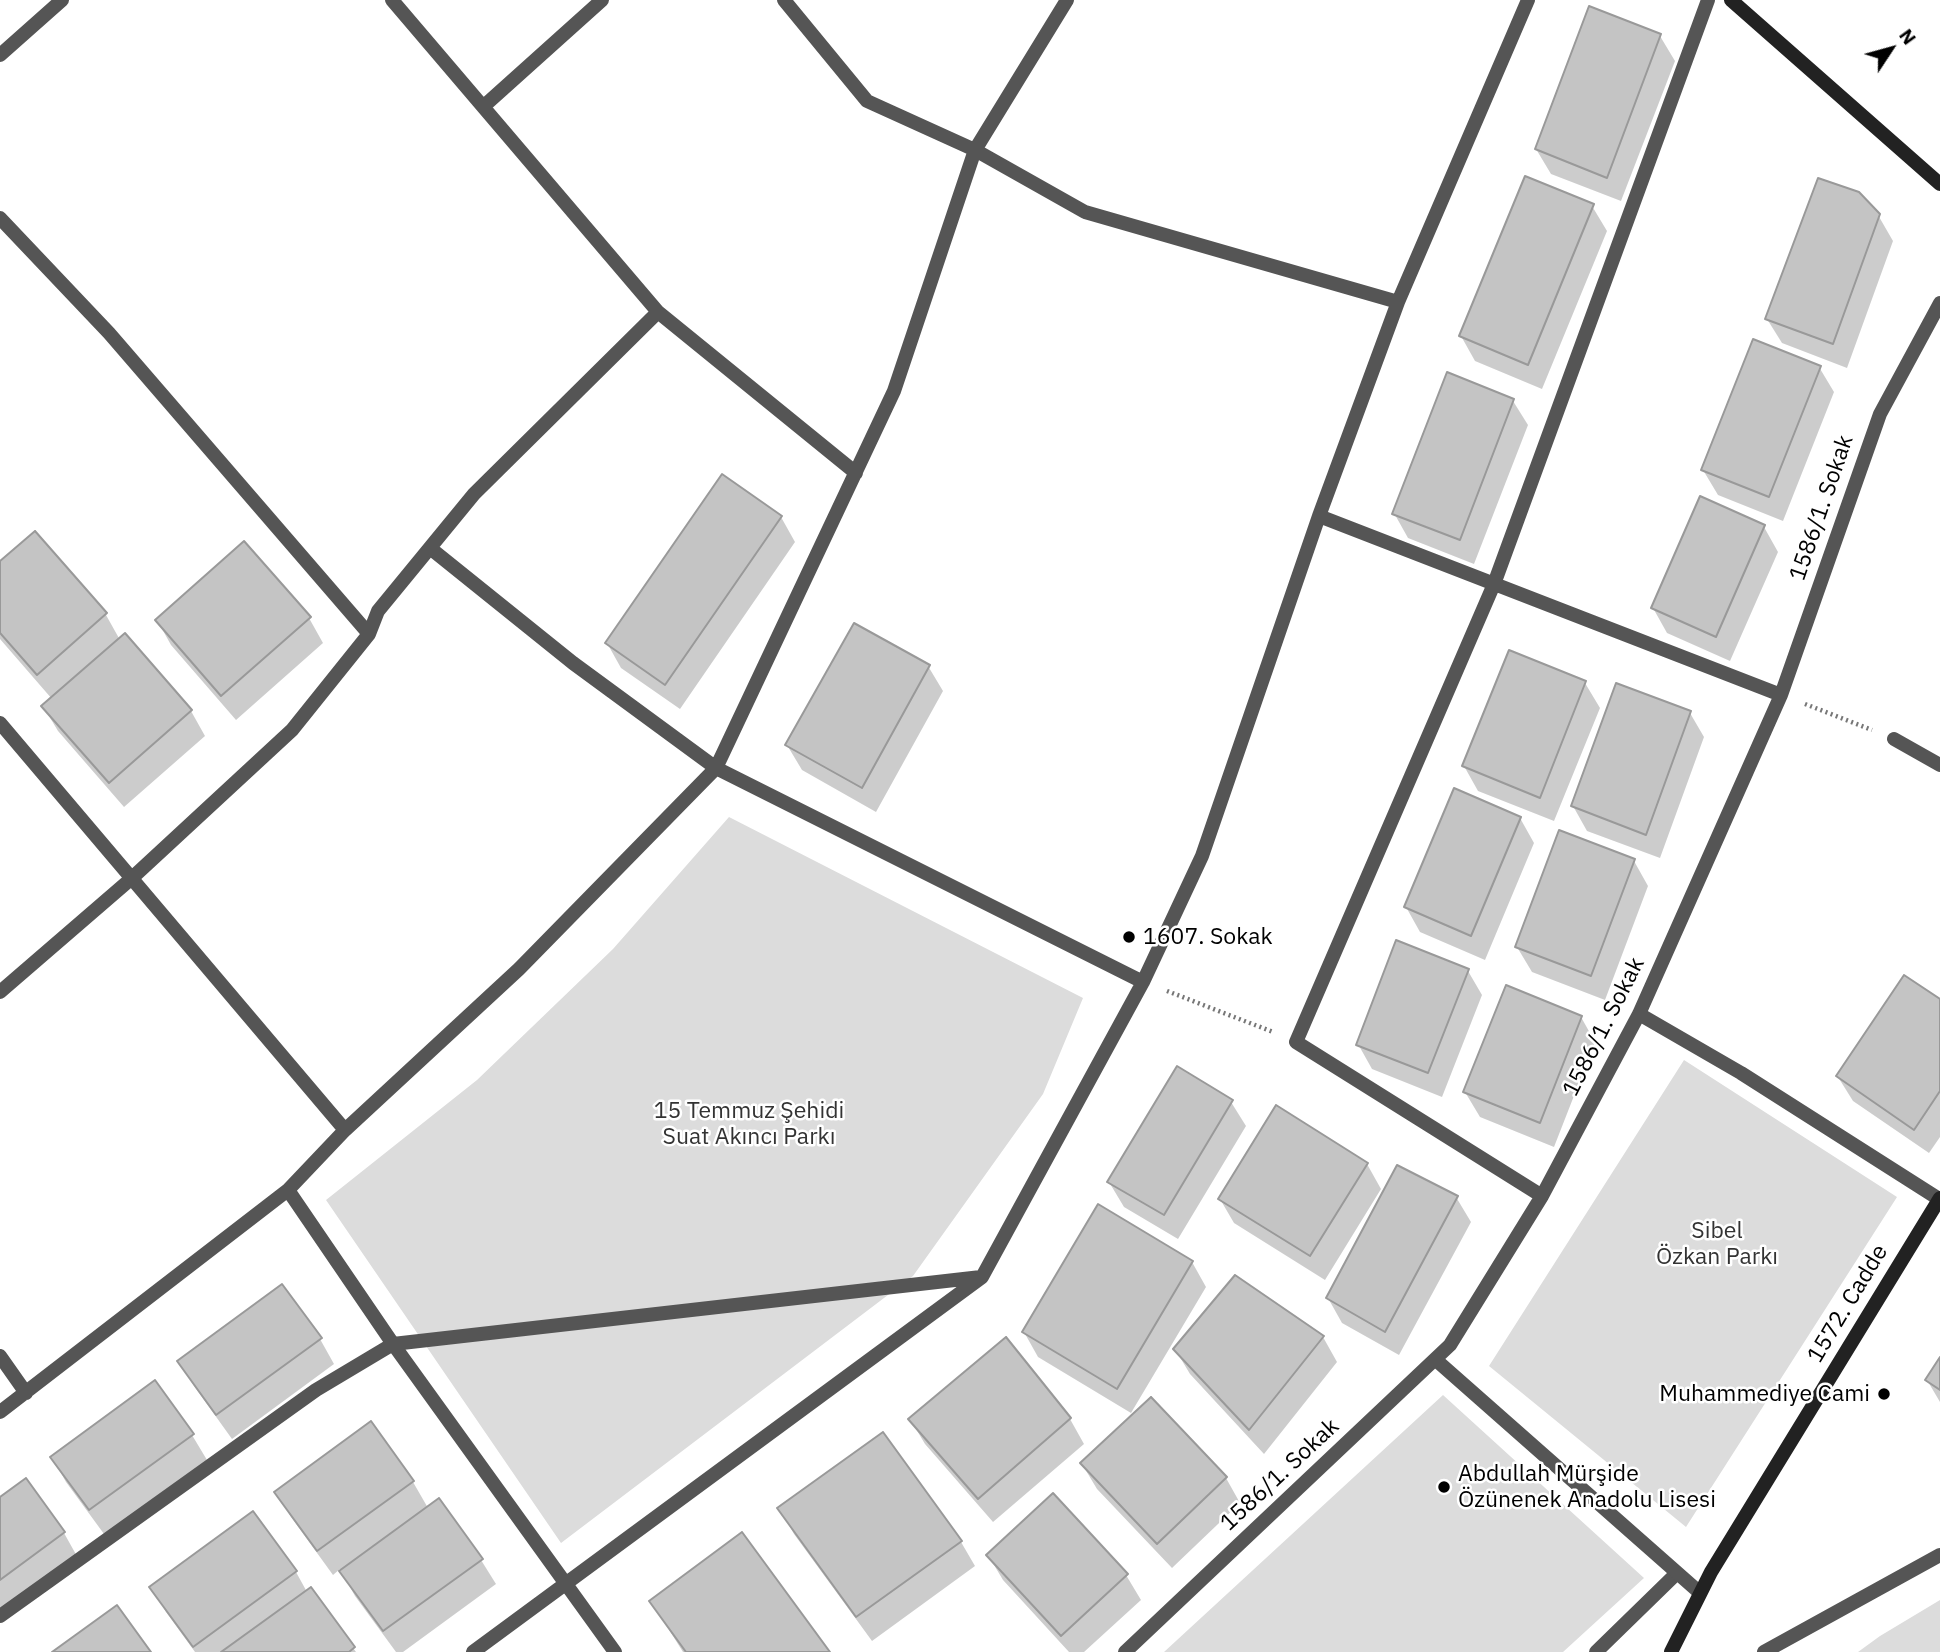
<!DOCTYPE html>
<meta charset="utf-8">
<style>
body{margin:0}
#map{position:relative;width:1940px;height:1652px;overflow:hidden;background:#fff;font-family:"IBM Plex Sans",sans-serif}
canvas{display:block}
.north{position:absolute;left:1856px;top:14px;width:70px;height:70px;-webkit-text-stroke:5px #fff;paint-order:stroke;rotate:54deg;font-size:19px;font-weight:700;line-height:28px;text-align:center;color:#000}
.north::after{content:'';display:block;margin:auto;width:24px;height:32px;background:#000;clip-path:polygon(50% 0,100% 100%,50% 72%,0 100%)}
</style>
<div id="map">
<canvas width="1940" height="1652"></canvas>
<div class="north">N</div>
</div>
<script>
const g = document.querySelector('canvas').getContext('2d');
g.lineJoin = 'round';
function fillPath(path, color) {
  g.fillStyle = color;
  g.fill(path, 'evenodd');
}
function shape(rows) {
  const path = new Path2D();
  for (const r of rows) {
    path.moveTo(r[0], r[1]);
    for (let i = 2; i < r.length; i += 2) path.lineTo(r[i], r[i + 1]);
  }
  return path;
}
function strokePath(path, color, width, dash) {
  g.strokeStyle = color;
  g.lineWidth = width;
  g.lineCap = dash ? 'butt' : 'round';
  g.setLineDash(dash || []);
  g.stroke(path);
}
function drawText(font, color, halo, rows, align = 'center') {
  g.font = font + ' "IBM Plex Sans",sans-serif';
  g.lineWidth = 5;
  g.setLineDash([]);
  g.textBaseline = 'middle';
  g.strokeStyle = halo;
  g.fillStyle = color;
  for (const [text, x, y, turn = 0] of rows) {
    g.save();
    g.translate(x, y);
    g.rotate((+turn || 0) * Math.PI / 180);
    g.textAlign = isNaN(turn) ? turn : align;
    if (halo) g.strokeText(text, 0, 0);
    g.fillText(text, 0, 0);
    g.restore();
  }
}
fillPath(shape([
 [729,817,1083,998,1043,1094,913,1276,561,1543,326,1200,477,1080,613,949],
 [1684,1060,1897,1197,1686,1527,1489,1366],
 [1443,1395,1644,1578,1563,1652,1164,1652],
 [1940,1600,1940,1652,1858,1652,1880,1636]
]), '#dcdcdc');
fillPath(shape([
 [1660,36,1675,61,1621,201,1551,174,1536,149],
 [1592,206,1607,231,1542,389,1475,361,1461,336],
 [1878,215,1893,241,1847,368,1782,343,1767,319],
 [1819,367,1834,392,1783,521,1718,495,1703,470],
 [1513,401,1528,425,1474,564,1408,538,1394,513],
 [781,517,795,542,680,709,621,668,607,643],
 [1764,527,1778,552,1730,661,1667,633,1653,608],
 [34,534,106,615,120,640,125,636,191,711,205,736,124,807,58,731,43,706,52,699,0,639,0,564],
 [309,618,323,643,236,720,171,645,157,620],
 [928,666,943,691,876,812,802,770,787,745],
 [1585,683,1600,708,1554,821,1478,791,1464,766],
 [1690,713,1704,737,1660,858,1587,831,1573,806],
 [1520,818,1534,843,1485,960,1420,932,1406,907],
 [1634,861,1648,886,1605,1000,1532,972,1517,947],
 [1468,971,1482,995,1442,1097,1372,1069,1358,1044],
 [1940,1002,1940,1137,1929,1153,1853,1101,1838,1077],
 [1581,1017,1595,1042,1554,1147,1480,1117,1465,1092],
 [1231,1102,1246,1126,1178,1239,1124,1207,1109,1182],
 [1367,1164,1381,1189,1325,1280,1234,1223,1220,1199],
 [1456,1197,1471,1222,1399,1355,1342,1323,1328,1298],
 [1192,1262,1206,1287,1131,1413,1038,1357,1024,1332],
 [282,1287,320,1339,334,1364,232,1439,194,1386,179,1361],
 [1323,1337,1337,1362,1264,1454,1190,1374,1175,1349],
 [1005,1340,1070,1419,1084,1444,993,1522,925,1444,910,1419],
 [1940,1361,1940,1402,1927,1380],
 [1151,1399,1226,1478,1240,1503,1172,1568,1097,1489,1082,1464],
 [371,1424,413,1482,428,1508,481,1560,496,1584,403,1652,396,1652,355,1596,340,1569,333,1575,291,1517,277,1492],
 [192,1435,207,1460,104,1534,66,1482,52,1457],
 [26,1481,64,1533,78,1558,0,1614,0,1499],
 [780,1509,961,1542,975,1566,872,1641,794,1534],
 [253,1513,296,1572,307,1592,311,1589,356,1652,195,1652,166,1612,152,1587],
 [988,1555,1126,1575,1141,1600,1084,1652,1069,1652,1003,1580],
 [651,1601,827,1652,683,1652]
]), '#0003');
const building = shape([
 [1589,6,1661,34,1607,178,1535,149,1589,6],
 [1525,176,1594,204,1528,365,1459,336,1525,176],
 [1818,178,1859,192,1880,214,1833,344,1765,319,1818,178],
 [1753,339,1821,366,1769,497,1701,470,1753,339],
 [1447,372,1514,399,1460,540,1392,514,1447,372],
 [722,474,782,516,665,685,605,643,722,474],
 [1700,496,1765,525,1716,637,1651,608,1700,496],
 [35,531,107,613,37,675,0,633,0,561,35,531],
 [244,541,311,617,221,696,155,620,244,541],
 [854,623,930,665,862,788,785,745,854,623],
 [125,633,192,710,109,783,41,706,125,633],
 [1509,650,1586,681,1540,798,1462,766,1509,650],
 [1616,683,1691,711,1646,835,1571,806,1616,683],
 [1454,788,1521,817,1471,936,1404,907,1454,788],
 [1559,830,1635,859,1591,976,1515,947,1559,830],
 [1396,940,1469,969,1428,1073,1356,1045,1396,940],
 [1904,975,1940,999,1940,1091,1914,1130,1836,1076,1904,975],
 [1506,985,1582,1016,1540,1123,1463,1092,1506,985],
 [1177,1066,1233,1100,1164,1215,1107,1182,1177,1066],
 [1276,1105,1368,1163,1310,1256,1218,1199,1276,1105],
 [1397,1165,1458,1196,1385,1332,1326,1298,1397,1165],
 [1098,1204,1193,1261,1117,1389,1022,1332,1098,1204],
 [1235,1275,1324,1336,1249,1430,1173,1349,1235,1275],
 [282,1284,322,1338,216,1415,177,1361,282,1284],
 [1006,1337,1071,1418,978,1499,908,1419,1006,1337],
 [1940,1357,1940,1390,1925,1380,1940,1357],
 [155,1380,194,1434,89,1510,50,1457,155,1380],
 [1151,1397,1227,1477,1157,1544,1080,1463,1151,1397],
 [371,1421,414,1481,317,1551,274,1492,371,1421],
 [883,1432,962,1541,856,1617,777,1508,883,1432],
 [26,1478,65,1532,0,1580,0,1497,26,1478],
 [1053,1493,1128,1574,1061,1636,986,1555,1053,1493],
 [439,1498,483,1559,383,1631,339,1571,439,1498],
 [253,1511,297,1571,193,1647,149,1587,253,1511],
 [742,1532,830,1652,686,1652,649,1601,742,1532],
 [311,1587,355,1647,349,1652,221,1652,311,1587],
 [117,1605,151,1652,52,1652,117,1605]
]);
fillPath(building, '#c4c4c4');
strokePath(building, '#999', 2);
strokePath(shape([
 [1805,704,1872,730],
 [1167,991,1273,1032]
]), '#777', 4.5, [2, 3.5]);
strokePath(shape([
 [1596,1652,1676,1574]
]), '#555', 14);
strokePath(shape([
 [392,0,658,312,856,473],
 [784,0,867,101,975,150,1085,212,1398,302],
 [0,55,62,0],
 [484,106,602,0],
 [0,218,109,333,369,634],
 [1319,516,1781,695],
 [430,548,573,663,716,768,1143,982],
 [0,723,345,1130],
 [1894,739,1940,765],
 [0,992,132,878,292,730,369,634,378,611,474,494,658,312],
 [1639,1014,1741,1073,1939,1199],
 [288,1190,393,1344,615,1652],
 [1542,1196,1296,1042,1494,584,1708,0],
 [0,1356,26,1393],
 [1436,1360,1699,1592],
 [0,1412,288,1190,345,1130,519,969,716,768,894,391,975,150,1067,0],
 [0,1616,316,1390,393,1344,981,1277],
 [473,1652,982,1277,1143,982,1202,856,1319,516,1398,302,1528,0],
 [1125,1652,1450,1345,1542,1196,1639,1014,1781,695,1880,414,1940,303],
 [1764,1652,1940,1555]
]), '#555', 14);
strokePath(shape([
 [1731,0,1940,184],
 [1671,1652,1711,1572,1940,1198]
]), '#222', 14);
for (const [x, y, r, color] of [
 [1129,937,7,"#000"],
 [1884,1394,7,"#000"],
 [1444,1487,7,"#000"]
]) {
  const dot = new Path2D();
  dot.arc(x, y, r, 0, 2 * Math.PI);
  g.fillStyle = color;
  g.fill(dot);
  strokePath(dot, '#fff', 2.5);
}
drawText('23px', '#000', '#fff', [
 ["1586/1. Sokak",1822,508,-71],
 ["1586/1. Sokak",1604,1027,-63],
 ["1572. Cadde",1848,1304,-59],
 ["1586/1. Sokak",1280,1475,-43]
]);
drawText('23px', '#000', '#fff', [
 ["1607. Sokak",1143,937],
 ["Muhammediye Cami",1870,1394,"right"],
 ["Abdullah Mürşide",1458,1474],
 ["Özünenek Anadolu Lisesi",1458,1500]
], 'left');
drawText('23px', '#333', '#fff', [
 ["15 Temmuz Şehidi",749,1111],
 ["Suat Akıncı Parkı",749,1137],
 ["Sibel",1717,1231],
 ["Özkan Parkı",1717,1257]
]);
</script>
